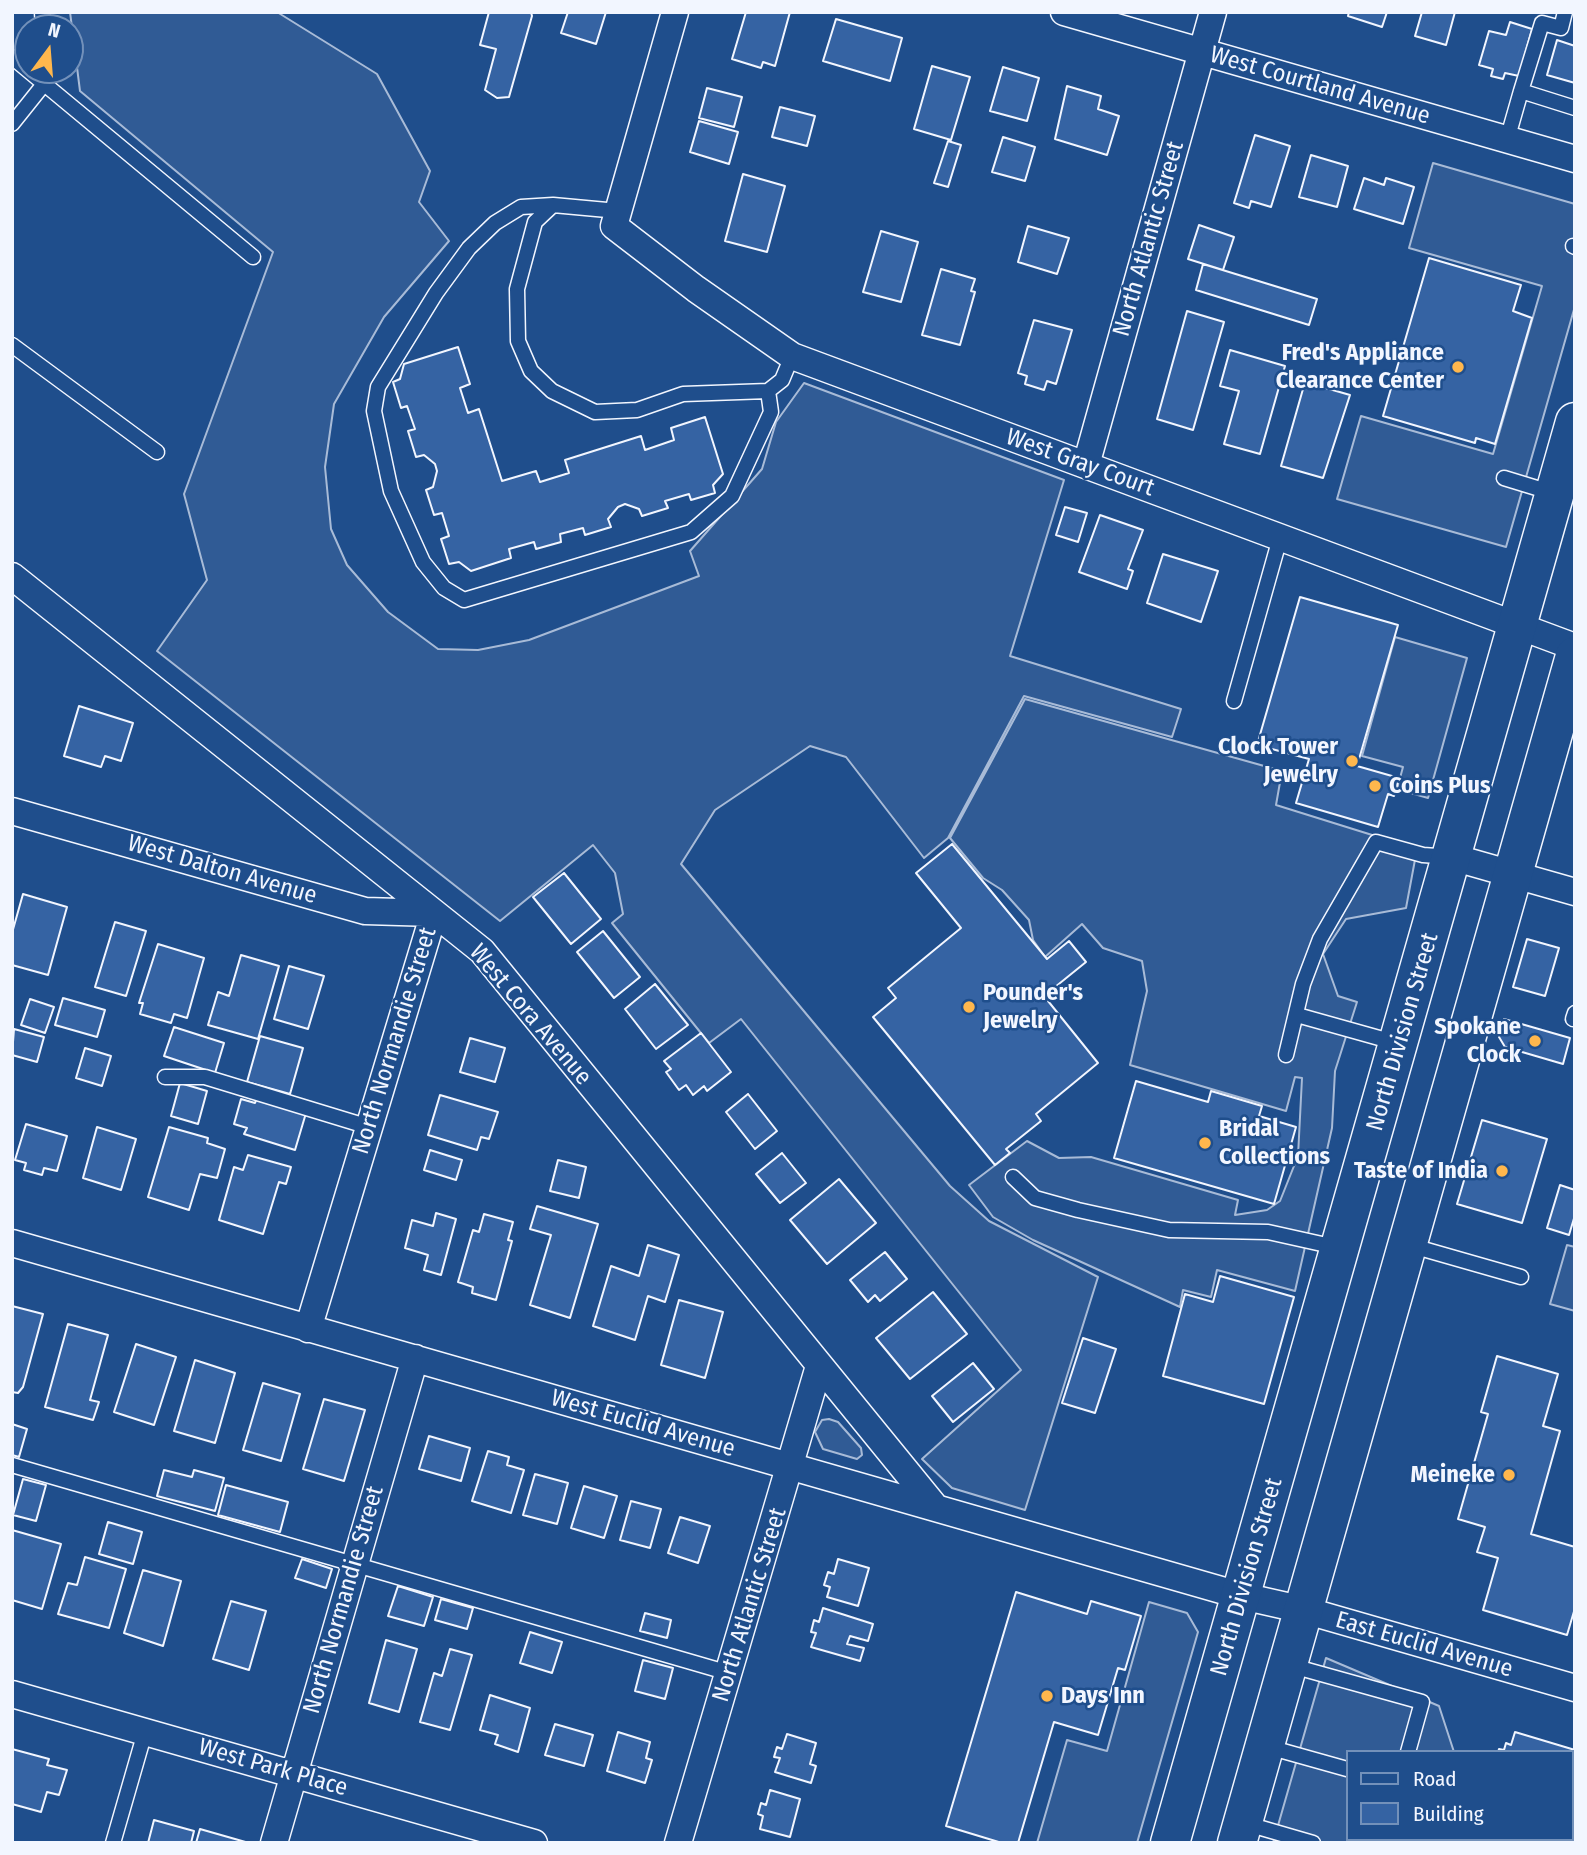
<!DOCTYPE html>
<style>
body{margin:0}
#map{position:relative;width:1587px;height:1855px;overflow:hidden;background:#1f4e8c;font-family:"Fira Sans Condensed",sans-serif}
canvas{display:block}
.frame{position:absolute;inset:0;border:14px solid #f2f6ff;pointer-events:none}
.legend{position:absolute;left:1346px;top:1750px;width:228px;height:91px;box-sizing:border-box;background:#1f4e8c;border:2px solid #7391ba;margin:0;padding:9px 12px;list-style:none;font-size:21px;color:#f2f6ff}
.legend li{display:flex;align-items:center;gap:14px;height:35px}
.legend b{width:35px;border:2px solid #7391ba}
.north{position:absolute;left:14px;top:14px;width:70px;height:70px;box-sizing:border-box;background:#1f4e8c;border:2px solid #7391ba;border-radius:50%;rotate:16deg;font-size:19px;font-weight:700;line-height:28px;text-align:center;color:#f2f6ff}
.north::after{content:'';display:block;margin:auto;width:24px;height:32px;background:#ffb74d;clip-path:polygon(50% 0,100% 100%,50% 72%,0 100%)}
</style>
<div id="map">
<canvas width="1587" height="1855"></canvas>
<div class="frame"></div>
<ul class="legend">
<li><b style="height:9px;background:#1f4e8c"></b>Road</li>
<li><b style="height:19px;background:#3563a3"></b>Building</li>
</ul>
<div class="north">N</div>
</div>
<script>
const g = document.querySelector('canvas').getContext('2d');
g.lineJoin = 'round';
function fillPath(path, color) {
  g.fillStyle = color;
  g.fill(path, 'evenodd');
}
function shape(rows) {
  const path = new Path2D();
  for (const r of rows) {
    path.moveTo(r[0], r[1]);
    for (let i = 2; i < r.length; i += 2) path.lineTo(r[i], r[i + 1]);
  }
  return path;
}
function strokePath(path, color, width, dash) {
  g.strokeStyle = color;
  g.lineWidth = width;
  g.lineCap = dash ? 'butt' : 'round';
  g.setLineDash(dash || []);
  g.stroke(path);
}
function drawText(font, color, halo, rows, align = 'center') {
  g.font = font + ' "Fira Sans Condensed",sans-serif';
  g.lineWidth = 5;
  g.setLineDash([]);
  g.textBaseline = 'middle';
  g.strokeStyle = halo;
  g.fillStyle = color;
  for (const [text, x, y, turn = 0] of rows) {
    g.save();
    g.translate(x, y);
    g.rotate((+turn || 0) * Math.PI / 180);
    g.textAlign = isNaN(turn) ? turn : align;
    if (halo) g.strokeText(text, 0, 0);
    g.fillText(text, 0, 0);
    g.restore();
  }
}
const built = shape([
 [70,12,277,12,377,74,430,171,419,202,449,241,384,317,334,404,325,467,331,529,347,565,388,612,438,649,478,650,529,640,699,576,690,551,762,469,776,422,804,383,1064,480,1010,656,1181,709,1172,737,1024,696,948,838,924,858,846,757,810,746,715,810,681,864,950,1186,989,1221,1098,1277,1025,1510,952,1488,922,1459,1021,1370,741,1019,709,1043,612,923,623,914,615,873,593,845,500,921,157,651,207,580,184,494,273,252,80,91,70,12],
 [1433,163,1575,204,1575,306,1506,547,1337,499,1361,416,1493,454,1542,286,1409,248,1433,163],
 [1395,637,1467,658,1428,798,1397,789,1403,767,1362,756,1395,637],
 [1025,699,1282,771,1276,805,1417,849,1406,908,1346,919,1323,954,1338,996,1357,1002,1335,1071,1332,1128,1295,1291,1217,1270,1211,1297,1183,1290,1180,1307,1033,1240,993,1217,969,1185,1027,1141,1059,1158,1091,1157,1238,1200,1235,1215,1267,1210,1280,1201,1298,1156,1302,1078,1295,1077,1286,1111,1130,1065,1147,991,1142,961,1103,948,1082,924,1045,957,1033,940,1029,920,1002,890,983,878,950,838,1025,699],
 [1567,1245,1575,1247,1575,1311,1550,1304,1567,1245],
 [829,1419,838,1422,861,1448,862,1455,857,1459,823,1449,815,1432,822,1420,829,1419],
 [1149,1602,1187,1613,1198,1632,1137,1843,1037,1843,1067,1740,1107,1751,1149,1602],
 [1326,1658,1439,1706,1454,1752,1347,1752,1347,1839,1389,1839,1388,1843,1273,1843,1326,1658]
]);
fillPath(built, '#305b95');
strokePath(built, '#a8bbd7', 2);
const building = shape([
 [489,12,531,12,532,16,509,97,497,98,485,90,496,49,480,45,489,12],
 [568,12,606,12,596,44,561,33,568,12],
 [746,12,790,12,775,66,763,62,761,68,732,59,746,12],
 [1349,12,1387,12,1382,27,1348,16,1349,12],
 [1422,12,1455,12,1446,45,1415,36,1422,12],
 [836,19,902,38,890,81,823,61,836,19],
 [1510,22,1532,29,1519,76,1505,73,1503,79,1491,76,1493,69,1479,65,1489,31,1506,35,1510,22],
 [1557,40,1575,46,1575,83,1547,75,1557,40],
 [932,66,970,77,951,140,914,129,932,66],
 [1003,67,1039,78,1027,121,990,111,1003,67],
 [1067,86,1101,96,1098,109,1119,116,1107,155,1055,139,1067,86],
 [707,88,742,97,734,127,699,118,707,88],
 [780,107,815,116,807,146,772,137,780,107],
 [699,121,738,132,729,164,690,152,699,121],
 [1255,135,1290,146,1271,207,1251,201,1249,208,1234,203,1255,135],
 [1003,137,1035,147,1025,181,992,172,1003,137],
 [948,141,961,145,948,187,934,183,948,141],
 [1311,155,1348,166,1337,207,1299,197,1311,155],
 [743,174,785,186,767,252,725,241,743,174],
 [1364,178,1384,185,1386,178,1414,187,1403,224,1354,209,1364,178],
 [1199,225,1234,237,1223,270,1188,259,1199,225],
 [1028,226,1069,238,1057,274,1018,262,1028,226],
 [881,231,918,242,901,302,863,292,881,231],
 [1429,258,1521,285,1513,311,1532,318,1495,444,1476,438,1475,443,1383,416,1429,258],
 [1203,264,1317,299,1309,325,1196,290,1203,264],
 [941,269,975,279,971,291,975,292,960,345,922,335,941,269],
 [1187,311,1224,322,1193,430,1157,419,1187,311],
 [1034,320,1072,330,1056,384,1047,381,1044,390,1025,384,1027,376,1018,373,1034,320],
 [458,347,470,384,460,388,468,413,479,409,502,481,536,471,540,482,569,473,565,460,641,436,645,450,674,440,671,428,705,417,723,474,713,485,715,493,691,500,689,494,665,501,668,508,642,516,639,509,625,504,618,507,608,519,611,527,585,535,583,528,560,534,561,542,536,549,534,542,509,549,511,558,471,571,459,562,449,564,441,539,449,536,442,513,434,515,426,490,433,487,437,471,435,464,424,455,416,457,408,431,415,429,407,406,401,408,393,382,400,379,404,364,458,347],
 [1230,350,1285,366,1260,454,1224,444,1239,391,1220,386,1230,350],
 [1305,382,1350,395,1323,478,1281,466,1305,382],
 [1065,507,1087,513,1078,542,1056,535,1065,507],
 [1100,515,1143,530,1128,569,1133,571,1127,589,1079,572,1100,515],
 [1163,554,1218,571,1201,622,1147,603,1163,554],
 [1300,597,1398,625,1357,766,1399,778,1394,796,1388,794,1378,827,1296,803,1309,759,1257,745,1300,597],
 [79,706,133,723,121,761,105,756,101,767,64,756,79,706],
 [952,844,1047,959,1069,941,1086,962,1044,996,1098,1063,1036,1114,1041,1121,1006,1149,1010,1153,995,1165,873,1017,896,998,888,988,961,928,916,873,952,844],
 [564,873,601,919,571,944,533,897,564,873],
 [23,894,67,907,48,975,12,965,12,933,23,894],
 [115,922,146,931,126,996,95,987,115,922],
 [603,931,640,977,614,998,577,952,603,931],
 [1527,939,1559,948,1545,996,1513,987,1527,939],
 [158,944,204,958,187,1018,174,1014,171,1023,140,1014,143,1003,139,1003,158,944],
 [241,955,279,966,258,1039,208,1025,218,992,229,996,241,955],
 [289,966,324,976,308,1029,274,1019,289,966],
 [655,984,688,1025,656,1049,625,1009,655,984],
 [63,998,105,1010,97,1037,55,1025,63,998],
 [30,999,54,1007,45,1033,21,1025,30,999],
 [1504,1019,1570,1038,1563,1064,1505,1047,1499,1037,1504,1019],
 [174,1027,224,1043,215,1073,164,1056,174,1027],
 [14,1029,44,1037,37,1062,12,1055,14,1029],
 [701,1033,731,1072,707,1091,704,1086,693,1095,686,1085,679,1090,666,1072,671,1069,664,1061,701,1033],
 [260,1036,303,1048,290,1094,247,1082,260,1036],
 [470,1038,505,1048,495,1082,460,1072,470,1038],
 [85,1048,111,1056,102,1086,76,1078,85,1048],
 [1136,1081,1208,1102,1211,1091,1262,1106,1259,1116,1296,1127,1274,1204,1114,1158,1136,1081],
 [180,1083,207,1091,198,1124,171,1116,180,1083],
 [748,1094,777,1131,755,1149,726,1112,748,1094],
 [440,1095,498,1112,489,1139,481,1137,477,1150,428,1135,440,1095],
 [257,1098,306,1113,295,1150,244,1134,247,1128,234,1124,241,1099,255,1103,257,1098],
 [1482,1120,1547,1139,1522,1223,1457,1204,1482,1120],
 [26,1124,67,1136,57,1171,44,1168,42,1175,24,1170,26,1163,15,1160,26,1124],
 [97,1127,136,1139,121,1190,83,1178,97,1127],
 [169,1127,208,1138,207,1143,225,1149,217,1178,200,1174,189,1210,148,1197,169,1127],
 [430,1150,462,1160,456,1180,424,1170,430,1150],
 [782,1153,806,1183,780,1203,756,1174,782,1153],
 [248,1155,291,1167,286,1184,279,1182,263,1234,219,1220,234,1167,243,1170,248,1155],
 [558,1160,586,1167,579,1198,550,1191,558,1160],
 [839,1179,876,1223,827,1264,790,1220,839,1179],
 [1560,1185,1575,1190,1575,1215,1569,1235,1547,1228,1560,1185],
 [537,1206,598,1224,570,1318,530,1305,551,1235,530,1229,537,1206],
 [436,1213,456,1219,441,1275,424,1270,428,1255,405,1248,412,1220,433,1226,436,1213],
 [484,1214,513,1222,508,1240,512,1241,496,1300,472,1293,473,1287,458,1282,473,1230,479,1232,484,1214],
 [648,1245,679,1255,665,1302,648,1296,635,1340,593,1326,611,1266,639,1276,648,1245],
 [885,1252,907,1279,880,1301,875,1295,868,1302,850,1280,885,1252],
 [1220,1276,1294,1297,1264,1404,1163,1376,1185,1294,1213,1302,1220,1276],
 [933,1292,967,1334,910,1379,876,1338,933,1292],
 [679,1300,723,1312,705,1378,661,1365,679,1300],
 [12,1306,43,1314,23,1387,18,1393,12,1392,12,1306],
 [68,1324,108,1335,90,1400,99,1402,93,1420,45,1407,68,1324],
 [1083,1338,1116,1349,1095,1413,1062,1403,1083,1338],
 [136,1344,176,1357,154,1425,114,1412,136,1344],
 [1497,1356,1558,1374,1543,1426,1560,1431,1531,1534,1575,1547,1575,1608,1567,1635,1483,1610,1498,1558,1477,1552,1485,1527,1458,1519,1488,1414,1481,1412,1497,1356],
 [195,1360,235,1373,215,1443,174,1431,195,1360],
 [973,1363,994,1389,953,1422,932,1396,973,1363],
 [263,1383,300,1394,281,1461,243,1450,263,1383],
 [324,1399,365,1410,344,1481,303,1469,324,1399],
 [12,1424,27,1429,19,1457,12,1455,12,1424],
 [429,1436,470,1448,461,1481,419,1469,429,1436],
 [488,1451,509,1457,507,1465,524,1470,511,1513,472,1501,488,1451],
 [164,1470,192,1477,194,1470,224,1478,215,1511,157,1496,164,1470],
 [535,1474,568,1483,557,1524,523,1515,535,1474],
 [23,1479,46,1485,36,1521,13,1515,23,1479],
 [226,1485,288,1502,280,1532,218,1515,226,1485],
 [584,1486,617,1496,604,1538,571,1528,584,1486],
 [631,1501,661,1509,650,1548,620,1540,631,1501],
 [680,1517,710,1526,698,1563,668,1553,680,1517],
 [108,1522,142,1532,133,1564,99,1554,108,1522],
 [12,1530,61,1544,42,1609,12,1600,12,1530],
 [85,1557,126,1569,109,1628,58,1614,68,1583,77,1585,85,1557],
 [302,1559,332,1569,326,1588,295,1578,302,1559],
 [838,1559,869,1568,858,1606,827,1597,830,1587,824,1585,828,1572,834,1574,838,1559],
 [143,1570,181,1581,163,1646,124,1633,143,1570],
 [398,1586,433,1597,424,1626,388,1616,398,1586],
 [1016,1592,1087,1614,1091,1601,1141,1616,1125,1670,1118,1668,1098,1735,1054,1722,1018,1843,1002,1843,946,1826,1016,1592],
 [441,1599,473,1608,467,1629,435,1620,441,1599],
 [231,1601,266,1611,249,1670,213,1659,231,1601],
 [823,1608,873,1624,868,1641,850,1636,847,1644,864,1648,860,1661,811,1647,816,1633,811,1632,814,1620,819,1622,823,1608],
 [645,1613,671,1620,667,1638,640,1631,645,1613],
 [530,1632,562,1642,552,1673,520,1663,530,1632],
 [386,1640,417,1649,399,1712,369,1703,386,1640],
 [450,1649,472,1655,450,1730,420,1722,434,1673,442,1676,450,1649],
 [643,1660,673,1668,665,1699,635,1691,643,1660],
 [490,1695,530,1708,518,1752,495,1744,498,1735,480,1730,490,1695],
 [555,1724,593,1735,584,1766,545,1755,555,1724],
 [618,1732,650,1742,646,1758,652,1760,645,1783,607,1771,618,1732],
 [1515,1732,1575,1750,1571,1775,1571,1752,1498,1752,1499,1749,1504,1750,1506,1743,1511,1745,1515,1732],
 [787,1734,816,1743,810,1764,816,1766,811,1783,775,1772,780,1758,774,1757,777,1747,782,1749,787,1734],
 [12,1749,49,1759,47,1765,67,1770,59,1795,47,1792,41,1812,12,1804,12,1749],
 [770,1790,800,1799,790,1837,760,1829,763,1816,758,1814,761,1803,766,1805,770,1790],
 [154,1820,194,1831,191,1843,148,1843,154,1820],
 [200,1829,249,1843,196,1843,200,1829],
 [1393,1839,1507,1839,1506,1843,1392,1843,1393,1839]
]);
fillPath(building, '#3563a3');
strokePath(building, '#f2f6ff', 2);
const lane = shape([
 [42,12,43,28],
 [1565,12,1561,28,1542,23,1521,91,1575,108],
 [12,57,253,257],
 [12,124,44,84,44,70],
 [1507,140,1521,91],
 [553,205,521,207,495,223,469,248,436,293,378,387,374,411,391,491,423,562,444,588,464,600,691,532,732,496,771,412,768,391],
 [618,211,553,205,535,222,517,289,518,341,531,371,552,391,595,412,637,410,683,394,768,391,782,380,792,356],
 [1573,246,1575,247],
 [12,345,157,452],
 [1504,478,1553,493],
 [1234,701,1280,538],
 [1297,1015,1397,1043],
 [1573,1019,1575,1013],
 [1286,1055,1303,984,1320,939,1376,842,1423,855,1451,857],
 [165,1077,205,1077,369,1127],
 [1013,1177,1035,1198,1078,1210,1169,1230,1268,1232,1340,1248],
 [1409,1245,1521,1277],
 [12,1465,729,1673],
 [1289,1665,1422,1702,1408,1752],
 [1265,1746,1347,1769],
 [1244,1823,1313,1843],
 [113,1843,145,1732]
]);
const street = shape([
 [675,12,614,226,696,289,792,356,1575,647],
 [1064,12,1575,159],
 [1086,465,1213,12],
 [12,576,482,951,936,1508],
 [12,811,365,911,434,913,308,1329],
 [1452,857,1575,892],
 [12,1243,1242,1596,1304,1610,1575,1688],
 [12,1694,534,1843],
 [274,1843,415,1358],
 [678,1843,819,1366]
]);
const primary = shape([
 [1170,1843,1575,422],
 [1237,1843,1575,656]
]);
strokePath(lane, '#f2f6ff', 17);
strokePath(street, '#f2f6ff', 29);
strokePath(primary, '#f2f6ff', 41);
strokePath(lane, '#1f4e8c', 14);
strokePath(street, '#1f4e8c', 26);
strokePath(primary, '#1f4e8c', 38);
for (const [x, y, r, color] of [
 [1458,367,7,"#ffb74d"],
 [1352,761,7,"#ffb74d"],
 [1375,786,7,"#ffb74d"],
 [969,1007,7,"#ffb74d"],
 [1535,1041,7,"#ffb74d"],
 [1205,1143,7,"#ffb74d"],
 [1502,1171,7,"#ffb74d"],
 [1509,1475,7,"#ffb74d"],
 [1047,1696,7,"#ffb74d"]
]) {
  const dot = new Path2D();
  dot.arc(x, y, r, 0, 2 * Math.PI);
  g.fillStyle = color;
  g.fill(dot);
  strokePath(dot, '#1f4e8c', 2.5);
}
drawText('24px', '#f2f6ff', '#1f4e8c', [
 ["West Courtland Avenue",1320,86,16],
 ["North Atlantic Street",1149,239,-74],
 ["West Gray Court",1080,463,20],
 ["West Dalton Avenue",222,870,16],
 ["West Cora Avenue",530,1015,50],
 ["North Division Street",1403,1032,-74],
 ["North Normandie Street",395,1041,-73],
 ["West Euclid Avenue",643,1424,16],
 ["North Division Street",1247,1577,-74],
 ["North Normandie Street",344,1600,-74],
 ["North Atlantic Street",750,1605,-73],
 ["East Euclid Avenue",1424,1645,16],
 ["West Park Place",273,1768,16]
]);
drawText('bold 24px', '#f2f6ff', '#1f4e8c', [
 ["Fred's Appliance",1444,353],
 ["Clearance Center",1444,381],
 ["Clock Tower",1338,747],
 ["Jewelry",1338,775],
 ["Coins Plus",1389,786,"left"],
 ["Pounder's",983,993,"left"],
 ["Jewelry",983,1021,"left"],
 ["Spokane",1521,1027],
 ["Clock",1521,1055],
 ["Bridal",1219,1129,"left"],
 ["Collections",1219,1157,"left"],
 ["Taste of India",1488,1171],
 ["Meineke",1495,1475],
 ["Days Inn",1061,1696,"left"]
], 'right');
</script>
